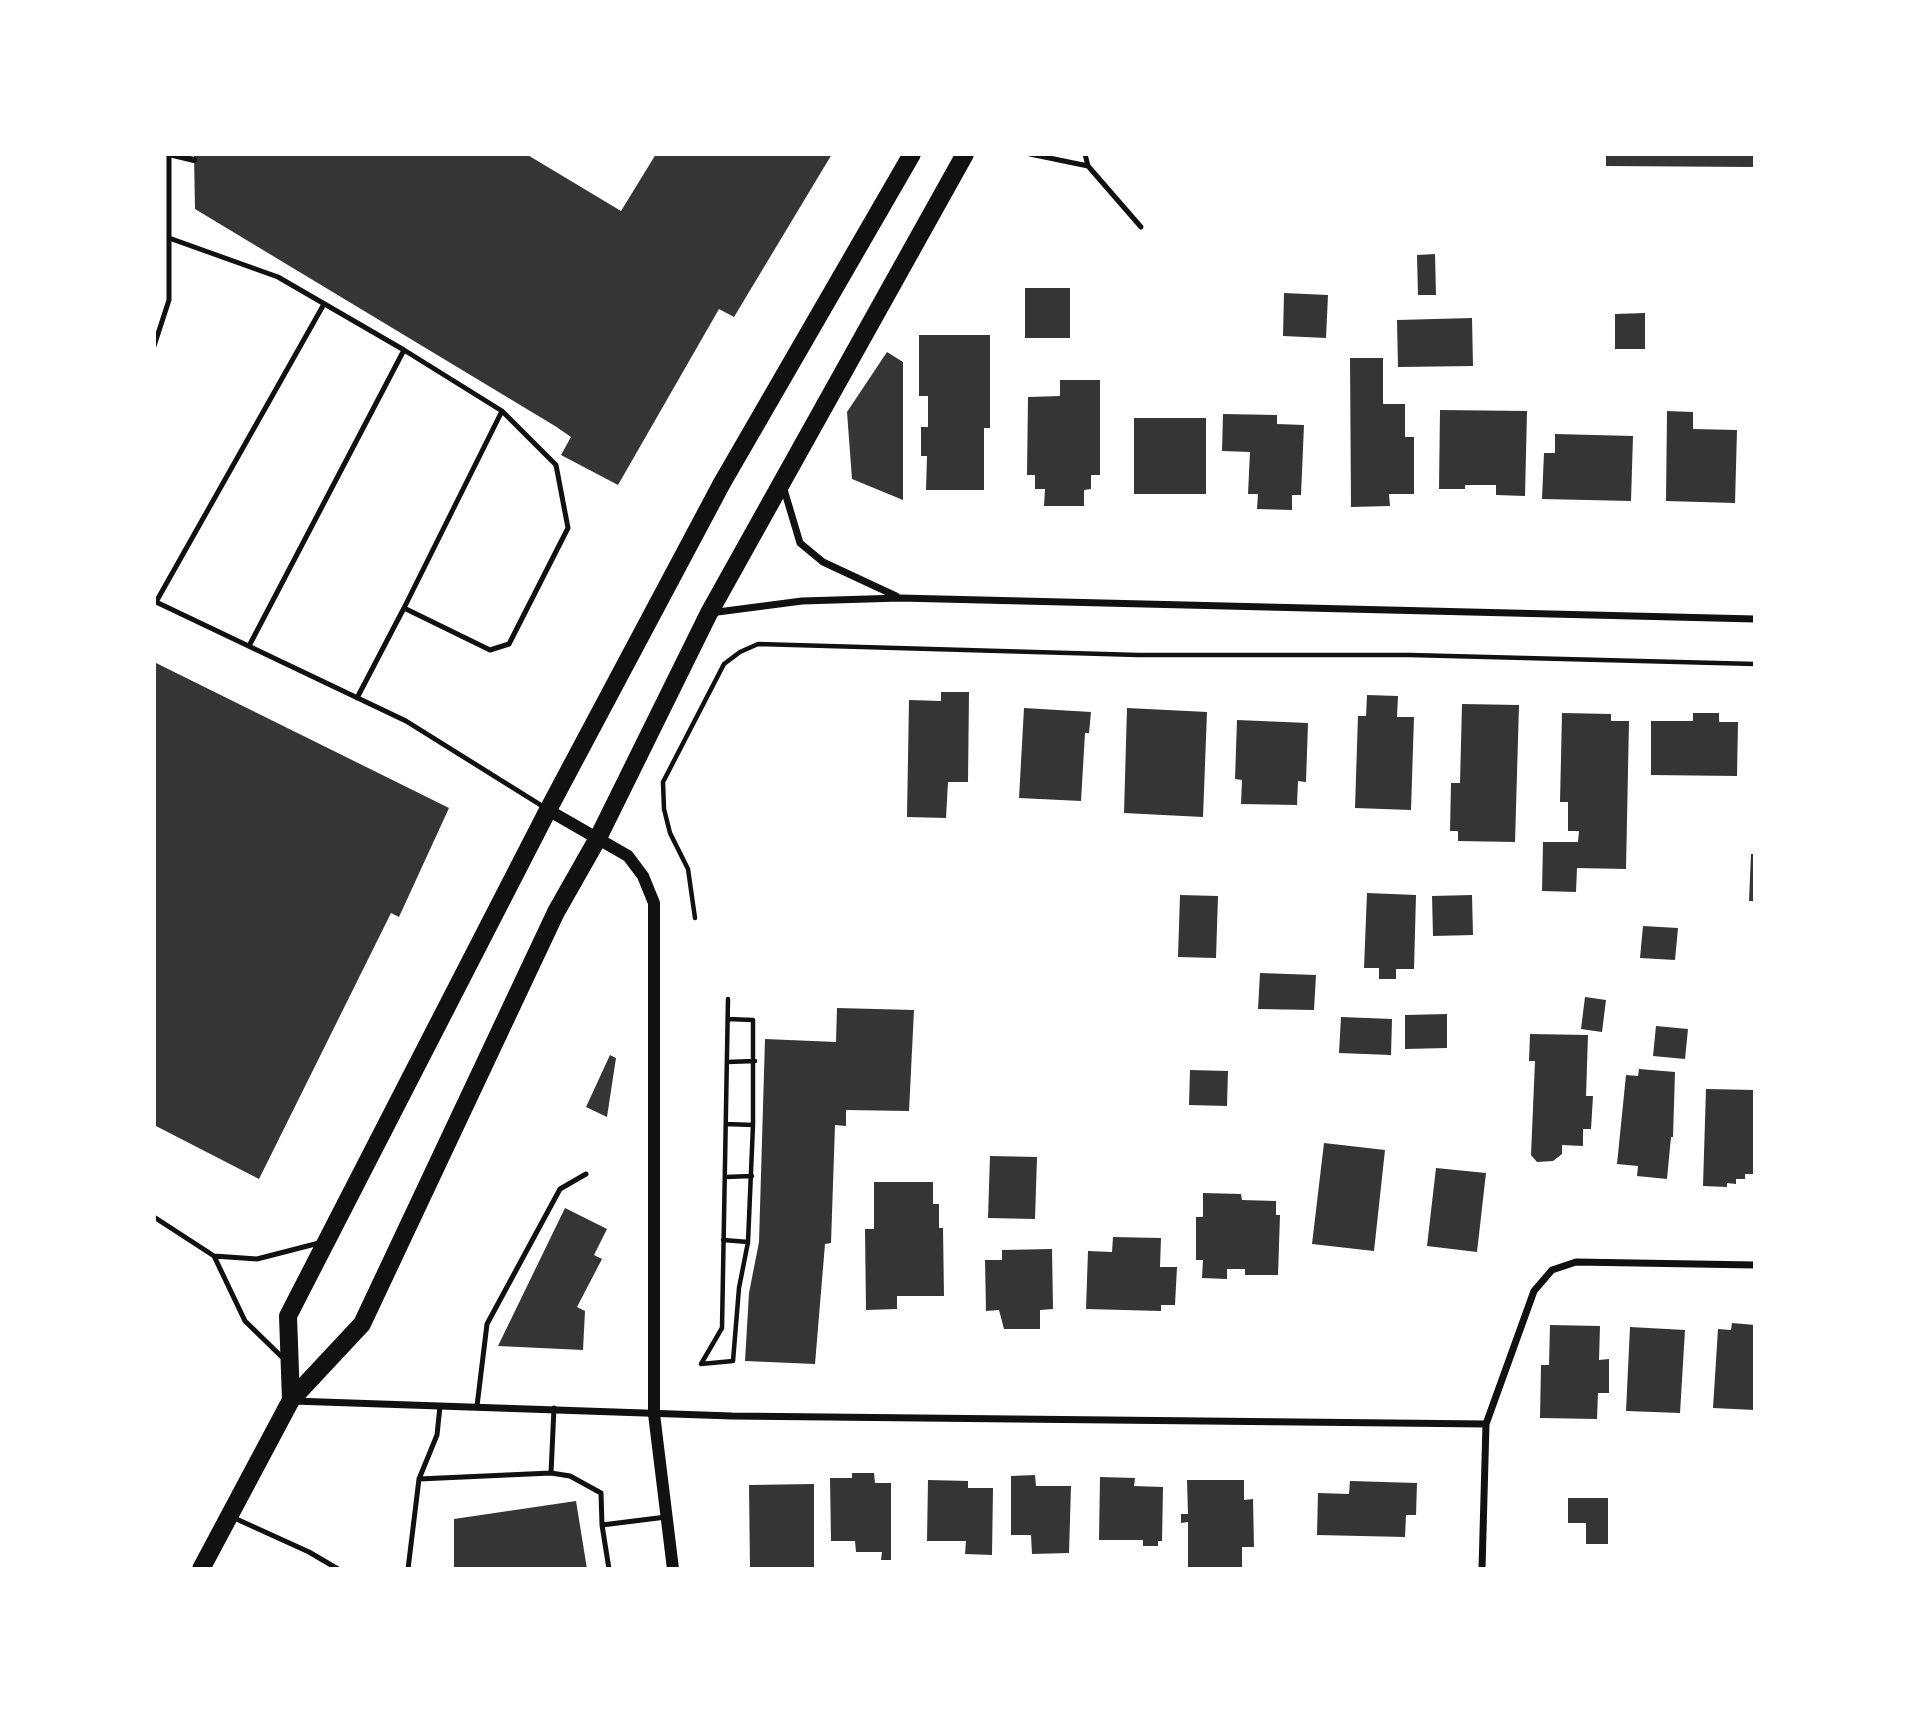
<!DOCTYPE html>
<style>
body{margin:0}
#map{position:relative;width:1909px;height:1723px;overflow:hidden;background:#fff;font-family:Helvetica,sans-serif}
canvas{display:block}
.frame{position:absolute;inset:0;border:156px solid #fff;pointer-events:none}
</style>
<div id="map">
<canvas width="1909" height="1723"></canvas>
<div class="frame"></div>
</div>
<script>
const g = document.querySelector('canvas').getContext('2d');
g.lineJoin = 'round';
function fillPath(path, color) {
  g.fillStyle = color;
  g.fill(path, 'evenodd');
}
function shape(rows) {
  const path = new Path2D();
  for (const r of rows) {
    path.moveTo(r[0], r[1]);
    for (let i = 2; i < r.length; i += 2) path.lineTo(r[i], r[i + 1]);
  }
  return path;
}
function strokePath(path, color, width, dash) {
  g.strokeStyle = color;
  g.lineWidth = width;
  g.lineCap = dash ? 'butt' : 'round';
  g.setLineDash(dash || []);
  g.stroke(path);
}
fillPath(shape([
 [194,154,526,154,621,211,656,154,832,154,734,317,719,309,618,485,561,455,571,437,555,426,195,209],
 [1606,154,1755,154,1755,167,1606,166],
 [1435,254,1436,295,1418,295,1417,255],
 [1025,288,1070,288,1070,338,1025,338],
 [1284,293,1328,295,1326,338,1283,336],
 [1645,313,1645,349,1615,349,1615,314],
 [1472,318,1473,366,1398,367,1397,320],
 [919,335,990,335,990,428,984,428,984,490,926,490,927,456,921,456,921,427,928,427,928,396,919,396],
 [887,352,903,362,903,500,852,479,847,412],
 [1350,358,1383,358,1383,404,1405,404,1405,437,1414,437,1414,494,1389,494,1390,506,1351,507],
 [1060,380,1100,380,1100,475,1091,475,1091,489,1084,490,1084,506,1044,506,1045,489,1035,489,1035,475,1027,475,1028,397,1060,396],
 [1440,410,1527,411,1525,496,1496,495,1496,485,1465,485,1465,489,1439,489],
 [1667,411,1693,412,1693,429,1737,430,1735,503,1666,501],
 [1223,414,1277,415,1277,424,1304,425,1301,495,1292,495,1292,510,1257,509,1258,494,1248,494,1250,452,1222,451],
 [1134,418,1206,418,1206,494,1134,494],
 [1555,434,1633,436,1631,501,1542,499,1544,453,1555,453],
 [154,662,449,808,399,917,391,913,259,1179,154,1125],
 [941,692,969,692,968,782,948,782,946,818,907,817,909,700,941,701],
 [1367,695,1398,696,1397,717,1414,717,1411,810,1355,808,1358,716,1366,716],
 [1462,704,1519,705,1515,842,1458,841,1458,831,1450,831,1451,783,1460,783],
 [1024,708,1091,712,1089,733,1085,733,1081,801,1019,798],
 [1127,708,1207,712,1203,817,1124,813],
 [1562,713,1611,714,1611,721,1629,721,1626,869,1577,868,1576,892,1542,891,1543,842,1578,842,1579,831,1568,831,1568,802,1560,802],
 [1693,713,1719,713,1719,722,1738,722,1737,776,1651,775,1651,721,1693,721],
 [1237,720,1308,723,1306,782,1298,781,1297,805,1241,804,1242,780,1235,779],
 [1751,854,1755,854,1755,901,1749,901],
 [1367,893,1416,895,1414,969,1396,969,1396,979,1379,979,1379,968,1364,968],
 [1180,895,1218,896,1216,958,1178,957],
 [1472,895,1473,935,1433,936,1432,896],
 [1643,926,1678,928,1675,960,1640,958],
 [1260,973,1316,975,1314,1010,1258,1009],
 [1585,997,1606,1000,1602,1032,1581,1029],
 [837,1008,914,1010,909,1111,846,1110,846,1126,835,1125,831,1243,825,1244,815,1364,745,1361,749,1293,759,1242,765,1039,836,1042],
 [1447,1014,1447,1048,1405,1049,1405,1015],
 [1341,1017,1392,1019,1391,1055,1339,1053],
 [1656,1026,1688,1029,1685,1059,1653,1056],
 [1530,1034,1588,1035,1586,1096,1593,1096,1591,1129,1583,1129,1583,1146,1562,1145,1562,1154,1553,1161,1537,1162,1531,1155,1535,1061,1529,1061],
 [610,1055,616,1058,607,1117,586,1107],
 [1639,1069,1675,1072,1673,1137,1671,1137,1667,1179,1637,1176,1638,1166,1617,1164,1626,1075,1638,1076],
 [1190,1070,1228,1071,1227,1106,1189,1105],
 [1706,1089,1755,1090,1755,1174,1745,1174,1745,1179,1736,1179,1736,1184,1727,1183,1727,1187,1703,1186],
 [1324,1143,1385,1150,1374,1251,1312,1244],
 [990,1156,1037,1157,1035,1219,988,1218],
 [1436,1168,1486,1173,1477,1252,1427,1246],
 [874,1182,933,1182,933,1204,939,1204,939,1228,943,1228,944,1296,897,1296,897,1309,866,1310,865,1229,874,1229],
 [1203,1193,1241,1194,1242,1200,1276,1201,1276,1215,1280,1215,1278,1275,1245,1275,1245,1269,1227,1269,1227,1279,1202,1278,1203,1260,1196,1260,1196,1217,1203,1217],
 [565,1208,607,1229,594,1255,602,1259,577,1307,585,1311,583,1350,498,1346],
 [1113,1237,1161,1238,1160,1267,1177,1267,1175,1305,1161,1305,1161,1311,1086,1309,1088,1251,1112,1252],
 [1052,1249,1053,1309,1040,1310,1040,1329,1004,1329,999,1310,986,1311,985,1260,1002,1260,1002,1250],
 [1732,1323,1755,1325,1755,1410,1713,1408,1718,1329,1731,1330],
 [1550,1325,1600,1326,1599,1360,1609,1359,1609,1393,1598,1393,1597,1419,1540,1418,1541,1365,1549,1365],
 [1630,1327,1685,1330,1680,1413,1626,1411],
 [852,1473,874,1473,875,1483,891,1483,891,1560,881,1560,882,1552,856,1552,855,1541,831,1541,830,1478,852,1478],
 [1035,1475,1036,1486,1071,1486,1069,1553,1032,1554,1031,1535,1011,1535,1011,1476],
 [1100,1477,1135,1478,1134,1486,1163,1487,1162,1541,1158,1541,1158,1546,1143,1546,1143,1540,1099,1540],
 [928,1480,968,1481,968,1488,993,1488,992,1555,965,1554,966,1541,927,1541],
 [1187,1480,1244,1480,1244,1500,1253,1499,1254,1547,1242,1547,1242,1569,1188,1569,1188,1522,1181,1523,1181,1514,1188,1514],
 [1350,1481,1417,1483,1416,1515,1406,1515,1405,1537,1317,1535,1318,1493,1349,1494],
 [814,1484,814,1569,750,1569,749,1485],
 [1568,1498,1608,1498,1608,1544,1586,1544,1586,1523,1568,1523],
 [576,1501,587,1569,454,1569,454,1519]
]), '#353535');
strokePath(shape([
 [695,918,688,869,670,833,664,809,663,782,724,664,740,652,758,644,1138,655,1410,655,1755,664],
 [728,999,722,1328,701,1364,733,1361,739,1288,748,1242,753,1125,753,1020,728,1019],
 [727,1062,755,1061],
 [726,1124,753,1125],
 [725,1177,752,1176],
 [723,1240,748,1242]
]), '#111', 4.5);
strokePath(shape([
 [1030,154,1088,166],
 [1085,154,1088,166,1141,227],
 [169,238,278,277,404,350,502,411,556,465,568,528,509,644,490,650,404,608,357,698],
 [154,346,169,300,169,154],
 [154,601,406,721,547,809],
 [156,602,324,304],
 [404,608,502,411],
 [249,646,404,350],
 [154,1217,214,1256,257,1259,319,1243],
 [214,1256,245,1321,284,1359],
 [477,1406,487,1324,560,1189,586,1174],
 [551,1473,570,1476,601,1493,602,1525],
 [419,1479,437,1435,440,1406],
 [232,1517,309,1552,338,1569],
 [408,1569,419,1479,551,1473,554,1408],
 [609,1569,602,1525,666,1517]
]), '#111', 5);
strokePath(shape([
 [169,154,194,160]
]), '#111', 6);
strokePath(shape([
 [783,486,800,543,823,562,896,596],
 [710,613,802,601,900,598,1755,619],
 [293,1401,732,1416,1486,1424],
 [1482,1569,1486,1424,1534,1291,1552,1270,1576,1262,1755,1265]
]), '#111', 7);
strokePath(shape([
 [548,810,628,856,643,876,654,903,654,1414,673,1569]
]), '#111', 12);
strokePath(shape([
 [291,1400,288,1316,548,810,722,483,912,154],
 [201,1569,291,1400,362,1324,556,912,598,838,709,613,965,154]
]), '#111', 18);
</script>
